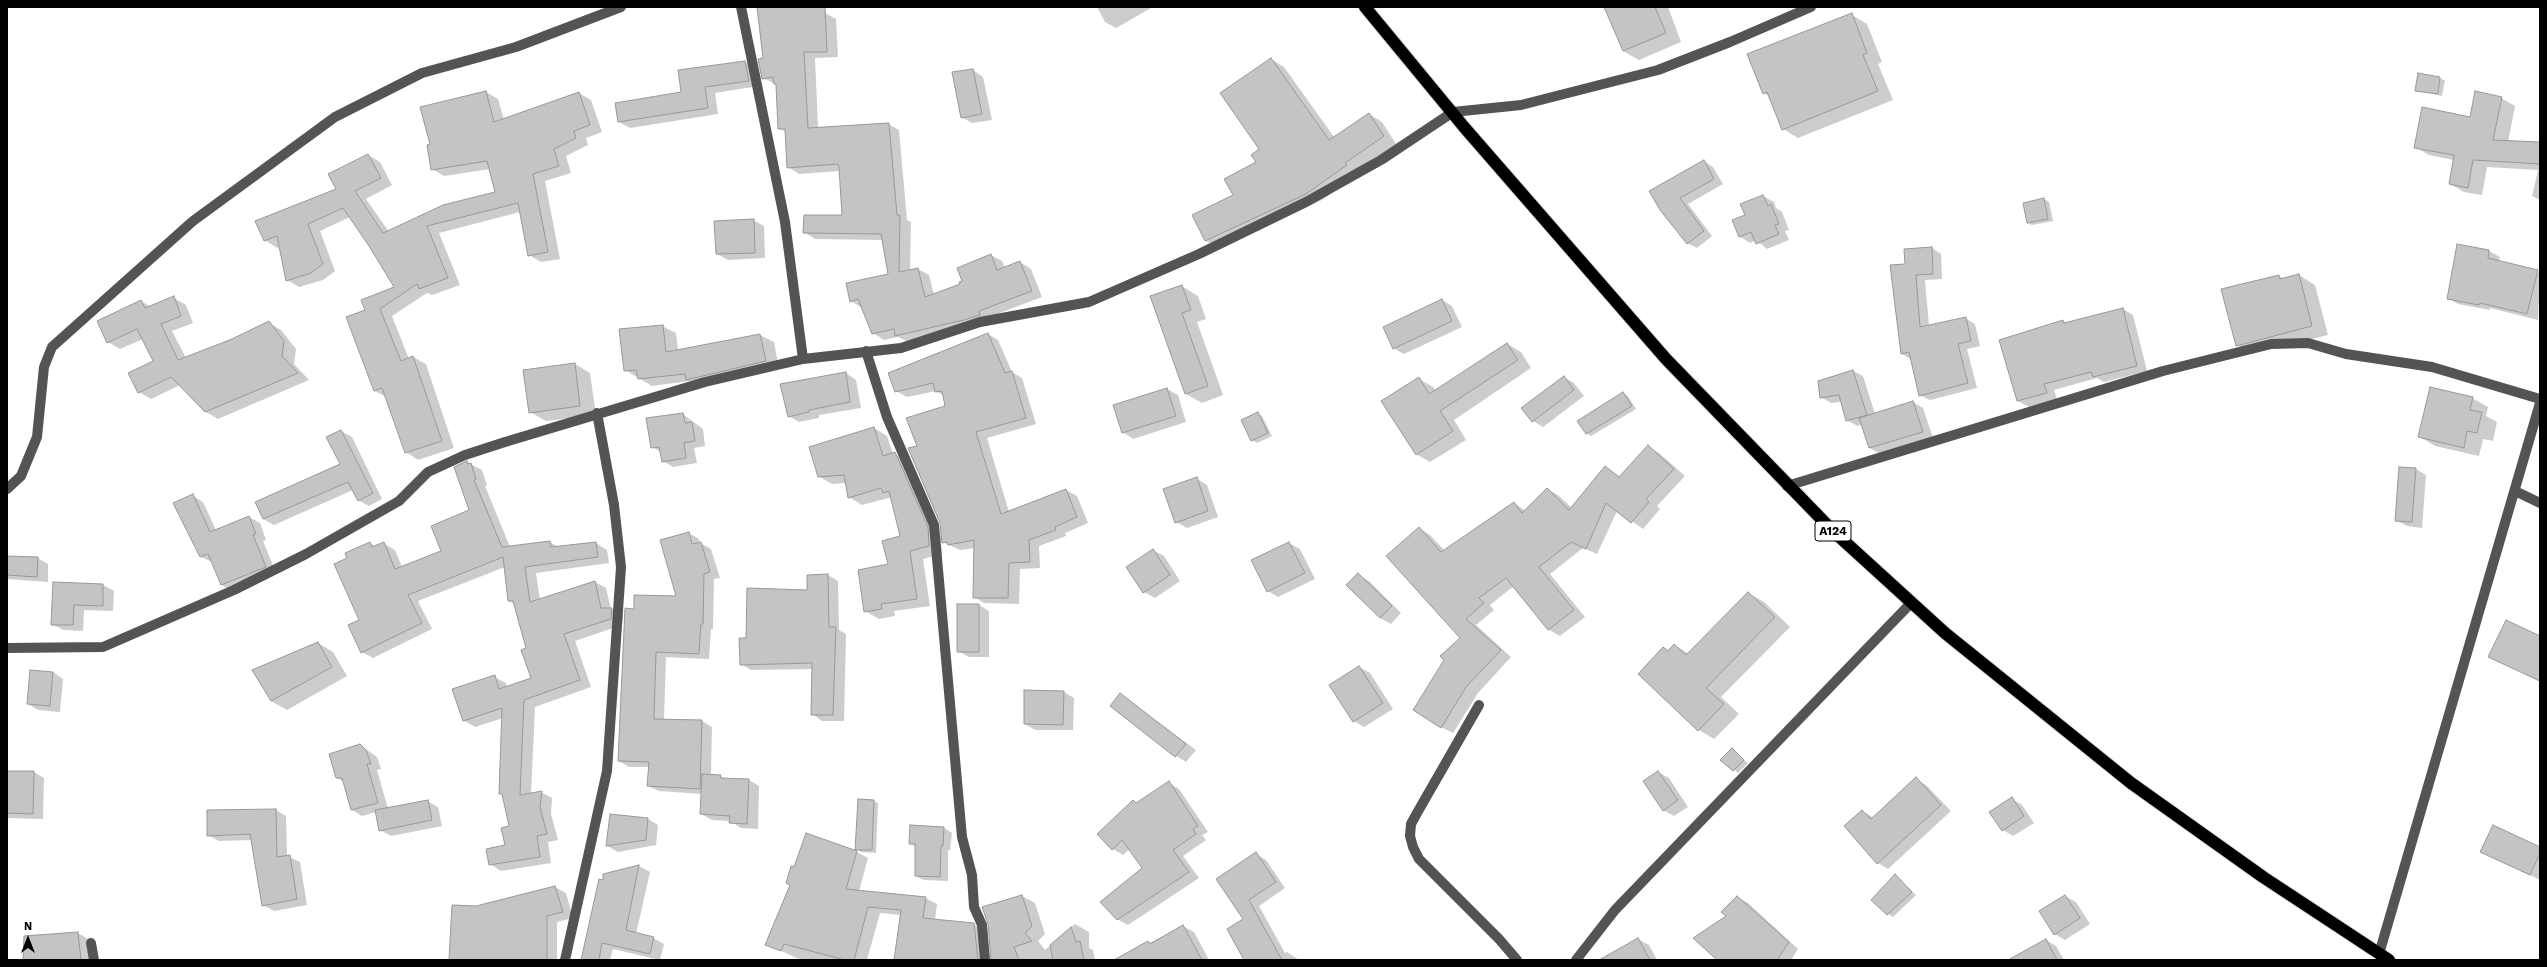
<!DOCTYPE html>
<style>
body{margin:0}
#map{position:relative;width:2547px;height:967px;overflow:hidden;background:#fff;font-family:"Work Sans",sans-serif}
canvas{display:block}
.frame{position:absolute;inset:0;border:8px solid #000;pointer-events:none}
.north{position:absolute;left:8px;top:919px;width:40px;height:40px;-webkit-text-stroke:3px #fff;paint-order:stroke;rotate:0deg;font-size:11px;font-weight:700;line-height:16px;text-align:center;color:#000}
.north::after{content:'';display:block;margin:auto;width:14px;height:18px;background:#000;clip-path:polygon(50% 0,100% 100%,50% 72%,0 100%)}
</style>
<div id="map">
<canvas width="2547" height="967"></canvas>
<div class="frame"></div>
<div class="north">N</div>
</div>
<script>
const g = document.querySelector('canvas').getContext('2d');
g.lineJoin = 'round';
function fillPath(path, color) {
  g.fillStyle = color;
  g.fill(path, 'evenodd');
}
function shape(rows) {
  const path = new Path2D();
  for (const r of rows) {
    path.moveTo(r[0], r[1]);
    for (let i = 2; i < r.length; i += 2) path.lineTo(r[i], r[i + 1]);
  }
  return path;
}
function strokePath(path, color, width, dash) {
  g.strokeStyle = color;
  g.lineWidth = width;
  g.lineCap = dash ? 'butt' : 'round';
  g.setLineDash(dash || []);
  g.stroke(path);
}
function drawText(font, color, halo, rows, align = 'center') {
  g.font = font + ' "Work Sans",sans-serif';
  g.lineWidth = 4;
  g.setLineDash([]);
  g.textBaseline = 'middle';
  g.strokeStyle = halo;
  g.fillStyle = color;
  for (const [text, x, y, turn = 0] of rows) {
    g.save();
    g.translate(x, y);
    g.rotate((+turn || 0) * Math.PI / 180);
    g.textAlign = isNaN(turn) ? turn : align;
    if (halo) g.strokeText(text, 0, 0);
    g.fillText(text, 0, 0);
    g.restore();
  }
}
fillPath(shape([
 [759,7,799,7,811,13,825,13,836,19,838,57,815,58,818,128,888,124,899,130,907,220,911,222,910,270,918,269,929,275,934,295,961,285,991,255,1002,261,1005,268,1020,262,1031,269,1042,297,989,317,907,341,898,337,884,340,873,333,862,308,851,301,889,275,883,240,815,239,804,232,843,216,840,171,799,174,788,167,786,132,779,128,777,85,763,78,764,59],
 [1097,7,1151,7,1151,8,1116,28,1105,22],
 [1605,7,1668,7,1681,42,1639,60,1623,51],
 [1852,15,1867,24,1882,62,1878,64,1893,100,1798,138,1783,129,1769,96,1764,93],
 [1271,59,1284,67,1334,137,1369,114,1382,122,1396,144,1357,170,1359,173,1324,199,1219,248,1206,241,1194,216,1234,196,1257,162],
 [745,62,756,68,759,86,715,93,718,114,630,128,619,122,683,93,679,71],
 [973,70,983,77,992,120,972,123,961,117],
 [2419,74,2445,80,2442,96,2416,90],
 [486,92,498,99,504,120,579,93,591,100,602,132,586,138,588,145,566,156,571,173,545,181,560,259,541,262,529,255,520,212,439,233,460,285,432,295,427,293,392,316,409,359,413,357,426,364,454,448,418,460,406,452,386,397,375,391,366,311,396,287,350,217,320,231,335,271,323,280,299,287,287,280,280,246,277,248,265,240,337,190,368,155,380,162,392,185,366,199,389,232,496,193,490,169,444,176,432,169,431,145],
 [2501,98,2515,106,2508,142,2540,145,2540,200,2532,196,2538,170,2487,167,2482,195,2464,192,2450,184,2454,160,2429,155,2415,147,2471,118],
 [1704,161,1713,167,1723,184,1688,204,1712,236,1697,248,1687,243,1661,209],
 [1763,196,1774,202,1776,208,1782,212,1789,230,1785,231,1789,240,1767,249,1756,240,1750,243,1739,236,1746,216],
 [2044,199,2049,202,2053,221,2032,225,2027,223],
 [753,220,764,226,765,258,728,260,717,254],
 [2458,246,2489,251,2500,257,2499,262,2540,273,2538,320,2490,308,2490,310,2458,304,2448,298],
 [1932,248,1941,254,1942,279,1925,280,1929,326,1965,318,1975,324,1980,346,1967,349,1977,388,1930,400,1920,395,1912,360,1902,354,1891,266,1906,265],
 [2299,275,2315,285,2328,335,2252,354,2237,345,2279,276,2284,279],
 [1182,286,1198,296,1206,319,1197,322,1223,395,1202,403,1186,394,1152,297],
 [174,298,186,305,193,323,172,331,186,358,269,323,281,330,296,349,294,364,309,380,218,419,206,412,180,385,151,399,139,392,154,362,143,339,120,349,108,342,141,301,151,307],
 [1442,300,1452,306,1462,327,1404,354,1393,348],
 [2123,309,2133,315,2147,371,2104,382,2097,378,2054,390,2057,399,2029,407,2018,401,2000,340,2063,321,2067,323],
 [662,326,676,333,678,350,760,335,774,342,779,369,652,386,625,370],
 [988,334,998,340,1012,372,1022,378,1036,424,987,438,1009,512,1066,490,1077,496,1088,523,1065,533,1066,536,1039,546,1040,568,1020,569,1019,604,984,603,974,597,975,548,960,550,941,541,942,554,923,559,930,606,894,611,895,616,879,619,865,611,902,536,892,497,862,505,849,497,847,483,832,484,818,476,874,428,887,436,893,454,908,461,942,538,941,522,918,446,946,407,944,396,936,391,907,397,896,391],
 [1507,344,1521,352,1531,368,1454,420,1466,440,1430,462,1416,454,1419,379,1433,387,1436,391],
 [575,364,590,373,596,415,546,421,530,412],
 [1853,371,1863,376,1875,414,1913,402,1923,408,1933,438,1880,454,1870,448,1863,424,1857,426,1847,420,1841,402,1831,403,1821,397,1819,381],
 [846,373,856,380,861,408,819,415,819,418,799,422,789,416],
 [1564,377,1574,383,1584,396,1543,427,1533,421],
 [1167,389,1178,395,1186,422,1133,439,1123,432,1114,406],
 [1623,393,1628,396,1636,409,1591,436,1586,433],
 [2472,398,2488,407,2486,416,2497,422,2493,441,2483,439,2479,456,2435,446,2420,437],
 [683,414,703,429,705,446,694,448,697,463,673,467,663,461,661,452,652,447],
 [1258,414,1262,416,1272,436,1257,443,1252,440],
 [341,431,352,437,382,499,369,506,358,500,353,490,274,525,263,519,341,465],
 [1648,447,1659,453,1685,476,1657,506,1660,509,1643,529,1617,511,1597,554,1583,548,1550,574,1585,617,1560,636,1549,630,1514,586,1490,605,1494,610,1476,625,1511,657,1478,693,1453,733,1441,727,1461,638,1419,528,1430,535,1445,551,1514,503,1526,511,1547,489,1558,495,1572,508,1605,467,1620,477],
 [467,462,482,470,487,485,485,486,510,547,550,542,558,547,596,543,607,550,609,563,536,573,540,600,595,582,606,588,611,609,623,615,622,625,575,641,591,687,535,707,531,794,541,792,552,798,551,814,558,840,548,842,551,863,501,871,490,864,506,846,510,827,503,795,500,793,503,718,475,727,463,720,494,677,506,683,507,687,532,678,527,649,515,604,509,601,505,567,418,601,432,629,373,658,362,652,361,620,348,559,370,543,375,547,383,543,395,550,402,567,442,551,470,511],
 [2416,469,2426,475,2422,528,2407,526,2396,520],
 [1196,478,1207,485,1218,517,1187,528,1176,522],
 [193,496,203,502,216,530,249,517,260,523,266,540,263,541,276,573,232,591,222,585,212,562,201,557],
 [689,533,699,539,700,543,711,549,720,578,714,579,713,629,711,629,709,659,666,657,664,720,702,721,712,727,711,775,720,776,726,779,749,780,759,786,758,829,741,828,730,821,712,820,701,814,702,794,659,791,648,786,650,767,629,767,619,761,635,610,678,597],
 [1289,543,1300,549,1315,579,1278,597,1268,591],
 [1153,550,1164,556,1180,581,1155,598,1144,592],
 [7,557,38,558,48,564,48,582,7,579],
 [828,575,838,581,839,630,846,634,844,721,822,721,812,714,813,669,751,670,741,664,747,639],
 [1358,575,1369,581,1401,613,1391,624,1380,618],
 [54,583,103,585,114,591,113,611,84,610,83,631,63,630,52,624],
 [1748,593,1764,602,1790,627,1721,697,1739,714,1714,739,1699,730,1639,674,1674,645,1689,654],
 [979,605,989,611,989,657,969,657,958,651],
 [2540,638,2540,682,2490,656],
 [318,643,333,652,347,676,287,710,271,701,253,670],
 [1359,667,1370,673,1393,709,1364,727,1354,721],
 [53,672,63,679,60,712,38,710,28,704],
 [1064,692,1074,698,1073,730,1035,730,1025,724],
 [1120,694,1196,750,1186,762,1176,756],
 [360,745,377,757,381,769,377,770,388,809,427,801,438,807,442,826,391,836,380,830,376,812,362,816,352,810,344,782,337,778],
 [1732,749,1748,763,1738,773,1722,760],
 [7,772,34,772,44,778,43,819,7,818],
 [1658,772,1669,778,1688,807,1674,816,1663,810],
 [1916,779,1926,785,1951,811,1888,869,1878,863,1862,811,1874,818],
 [1169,783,1179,789,1208,832,1202,835,1206,840,1183,856,1199,878,1128,925,1117,919,1143,868,1130,849,1123,855,1113,849,1134,801,1138,803],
 [2012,799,2022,805,2034,823,2013,836,2003,830],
 [873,801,878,803,876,853,861,852,856,849],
 [276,810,286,816,287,856,300,862,307,905,274,911,263,905,252,840,219,841,208,835],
 [648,819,658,825,656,845,618,852,607,846],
 [944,828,952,833,950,850,948,850,948,881,924,880,916,876,916,847,910,843],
 [806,834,857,852,868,858,859,891,925,898,937,904,935,920,973,924,984,930,983,960,895,960,901,915,880,913,867,960,801,960,766,944,791,885],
 [2540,848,2540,880,2492,857],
 [1256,854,1266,860,1285,888,1259,906,1285,953,1287,952,1299,960,1245,960,1245,920],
 [639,866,650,872,636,934,653,938,664,944,660,960,613,949,610,960,582,960,604,875],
 [1895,875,1916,895,1893,917,1888,914],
 [555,887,566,893,573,918,557,922,557,960,450,960,476,907],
 [1022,896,1035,903,1045,934,1038,941,1045,950,1075,924,1089,932,1089,948,1093,950,1095,960,993,960],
 [2065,896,2076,902,2090,924,2065,940,2055,934],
 [1737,897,1748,903,1798,949,1791,960,1718,960,1727,917],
 [1183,926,1194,932,1209,960,1121,960,1120,958],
 [78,933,88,939,90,960,24,960],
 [1638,939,1649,945,1657,960,1613,960],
 [2046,940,2056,946,2064,960,2020,960]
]), '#0003');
const building = shape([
 [757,7,825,7,827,52,804,52,808,128,889,123,897,215,900,215,899,272,918,268,925,297,960,284,959,282,962,281,957,268,991,254,997,270,1020,261,1032,291,979,311,980,315,964,320,895,336,894,329,872,334,858,299,850,302,846,283,888,274,881,234,803,233,804,215,842,215,839,168,838,164,787,168,785,129,778,129,776,84,774,84,773,77,762,79,758,59,763,58,757,7],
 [1604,7,1655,7,1666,33,1623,51,1604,7],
 [1852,13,1867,53,1863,55,1878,91,1782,130,1767,92,1763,94,1747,54,1852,13],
 [1271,58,1329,140,1369,113,1384,136,1345,163,1347,165,1306,194,1205,241,1192,215,1233,195,1224,179,1256,162,1251,155,1259,149,1220,93,1271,58],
 [745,61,749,81,705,87,708,108,618,122,615,103,681,92,678,70,745,61],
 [973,69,982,114,961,118,952,72,973,69],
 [2418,73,2440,77,2438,94,2415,91,2418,73],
 [486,91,494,122,579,92,590,125,574,131,576,138,554,149,559,166,533,174,548,252,528,256,518,203,427,226,448,278,419,289,417,284,380,309,401,361,413,356,442,441,405,453,382,388,374,391,346,317,365,310,361,300,394,287,369,246,343,208,308,224,323,264,311,273,286,281,277,236,264,241,255,221,336,189,328,174,368,154,381,178,355,191,383,233,443,205,495,192,487,161,431,170,427,145,430,144,420,107,486,91],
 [2475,91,2502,97,2493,140,2540,142,2540,164,2473,160,2468,188,2449,184,2454,155,2414,148,2422,107,2470,117,2475,91],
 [1704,160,1714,179,1680,198,1704,231,1687,244,1660,210,1649,191,1704,160],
 [1763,195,1768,206,1771,204,1779,224,1775,225,1779,234,1756,244,1751,232,1739,237,1732,220,1745,215,1740,204,1763,195],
 [2044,198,2048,219,2027,223,2023,203,2044,198],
 [754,219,755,253,716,254,714,221,754,219],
 [2457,244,2489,250,2488,258,2538,270,2527,314,2480,303,2479,305,2447,299,2457,244],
 [1932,247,1933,274,1916,275,1920,327,1966,317,1971,341,1958,344,1968,383,1919,396,1909,352,1901,354,1890,265,1905,264,1904,249,1932,247],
 [2299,274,2312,326,2236,346,2221,289,2279,275,2280,279,2299,274],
 [1182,285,1191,310,1182,313,1208,386,1185,394,1150,296,1182,285],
 [174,296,181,316,161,324,178,360,232,339,269,321,284,341,282,356,298,373,205,412,171,377,138,393,128,373,153,361,137,329,107,343,97,321,141,300,145,308,174,296],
 [1442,299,1452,321,1393,349,1383,327,1442,299],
 [2123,308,2137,366,2093,377,2091,372,2044,384,2047,393,2017,401,1999,340,2063,320,2064,323,2123,308],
 [663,325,666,352,760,334,766,361,686,380,685,374,638,379,636,370,624,371,619,329,663,325],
 [988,333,1005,373,1012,371,1026,418,976,432,1001,514,1066,489,1077,517,1055,527,1056,530,1029,540,1030,562,1009,563,1008,598,973,598,974,540,948,545,947,542,942,543,940,523,908,448,917,446,906,418,945,406,942,391,935,392,933,383,895,392,888,373,988,333],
 [1507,343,1518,360,1440,411,1453,431,1416,455,1381,401,1419,377,1429,394,1507,343],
 [575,363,580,406,529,413,523,370,575,363],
 [1853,370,1867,415,1846,421,1839,395,1820,398,1818,381,1853,370],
 [846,372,850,402,809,410,809,412,788,417,780,384,846,372],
 [1564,376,1574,390,1532,422,1521,408,1564,376],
 [2430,387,2473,397,2470,410,2482,412,2477,433,2467,431,2464,448,2418,437,2430,387],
 [1167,388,1176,416,1122,433,1113,405,1167,388],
 [1623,392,1632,406,1586,434,1577,421,1623,392],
 [1913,401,1923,432,1869,448,1859,418,1913,401],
 [1258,412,1268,433,1251,441,1241,420,1258,412],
 [683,413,685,423,692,422,695,441,684,443,686,458,662,462,659,447,651,448,646,418,683,413],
 [874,427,883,456,895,452,928,527,929,546,910,551,917,599,881,604,882,609,864,612,858,570,888,564,882,541,900,536,889,491,883,493,881,488,848,498,844,475,818,477,809,447,874,427],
 [341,430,373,493,358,501,348,482,263,519,255,502,340,464,326,437,341,430],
 [1648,445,1674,469,1646,499,1649,502,1631,523,1606,503,1586,549,1571,542,1539,567,1574,610,1548,630,1506,578,1479,598,1484,603,1466,619,1501,650,1466,687,1441,728,1413,710,1444,660,1440,656,1460,638,1386,556,1419,527,1441,552,1514,502,1522,513,1547,488,1569,510,1605,466,1619,477,1648,445],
 [467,461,468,464,471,463,476,479,474,480,502,547,550,541,551,547,596,542,598,557,525,567,530,602,595,581,601,608,612,608,611,619,564,634,580,680,524,700,520,795,542,791,540,807,547,834,537,836,540,857,489,865,486,849,505,845,501,828,509,826,502,794,499,794,502,708,463,721,452,689,495,675,499,689,531,678,521,650,526,648,513,601,508,601,503,557,408,595,422,623,361,653,348,625,359,620,334,564,347,558,345,553,370,542,372,547,384,542,395,569,441,551,431,526,469,510,454,467,467,461],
 [2399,467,2416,468,2412,522,2395,521,2399,467],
 [1197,477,1208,511,1175,523,1163,489,1197,477],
 [193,494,210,532,249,516,256,534,253,535,266,567,221,585,208,554,200,557,173,503,193,494],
 [689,532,692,544,701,542,710,572,704,574,703,624,701,624,699,654,656,652,654,719,702,720,700,789,647,786,649,762,618,761,625,608,634,609,634,595,676,596,660,540,689,532],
 [1289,542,1305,573,1267,592,1251,560,1289,542],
 [1153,549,1170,575,1143,593,1126,567,1153,549],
 [7,556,38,557,37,577,7,575,7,556],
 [1358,573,1392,606,1380,618,1346,585,1358,573],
 [828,574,829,627,836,627,833,715,811,715,812,663,740,665,739,638,746,638,747,588,807,590,807,575,828,574],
 [53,582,103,584,103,606,74,605,73,625,51,625,53,582],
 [1748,592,1775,617,1706,688,1724,704,1698,731,1638,674,1663,647,1668,651,1674,644,1686,655,1748,592],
 [957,604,979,604,979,652,957,652,957,604],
 [2506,620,2540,636,2540,681,2488,657,2506,620],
 [318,642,332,667,271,701,252,670,318,642],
 [1359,666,1383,703,1353,722,1329,685,1359,666],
 [30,670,53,672,50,706,27,704,30,670],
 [1024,690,1064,691,1063,725,1024,724,1024,690],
 [1120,693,1186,744,1175,757,1110,706,1120,693],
 [360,744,366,750,371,764,367,764,378,803,351,810,342,778,336,778,329,754,360,744],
 [1732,748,1744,760,1733,771,1720,760,1732,748],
 [7,771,34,771,33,814,7,813,7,771],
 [1658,771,1678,800,1663,811,1643,781,1658,771],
 [702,774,721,775,720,778,749,779,747,824,729,823,730,816,700,814,702,774],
 [1916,777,1941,805,1877,864,1844,826,1862,810,1871,819,1916,777],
 [1169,781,1198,826,1193,829,1196,834,1173,850,1189,872,1117,920,1100,902,1142,868,1122,840,1112,850,1097,834,1133,800,1136,803,1169,781],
 [2012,797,2024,816,2002,831,1989,812,2012,797],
 [858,799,874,800,872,850,855,850,858,799],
 [428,800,432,820,379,831,375,810,428,800],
 [276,809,277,857,290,855,297,899,262,906,250,834,207,836,207,810,276,809],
 [610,814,648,818,646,840,606,846,610,814],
 [910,825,944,827,943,846,941,846,940,877,915,876,915,844,909,844,910,825],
 [2493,825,2540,847,2540,853,2530,875,2480,852,2493,825],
 [806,833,857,851,846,889,926,897,923,918,974,923,978,960,894,960,901,910,868,907,854,960,845,960,784,944,781,951,765,945,790,885,786,883,791,866,794,867,806,833],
 [1256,852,1276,882,1249,900,1282,960,1244,960,1227,929,1243,919,1216,879,1256,852],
 [639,865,626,930,654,937,650,954,602,943,599,960,581,960,599,879,603,880,603,874,639,865],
 [1895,874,1912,892,1887,915,1871,900,1895,874],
 [555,886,563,912,547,916,547,960,449,960,452,905,476,906,555,886],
 [1022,895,1032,926,1025,933,1032,941,1014,947,1019,960,991,960,988,924,982,907,1022,895],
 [2065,895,2080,918,2054,935,2039,911,2065,895],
 [1737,896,1789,942,1777,960,1717,960,1693,938,1726,916,1721,912,1737,896],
 [1183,925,1202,960,1114,960,1148,941,1150,944,1183,925],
 [1071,927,1076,942,1080,941,1084,960,1053,960,1050,945,1071,927],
 [78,932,81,960,23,960,24,936,78,932],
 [1638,938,1650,960,1599,960,1638,938],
 [2046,939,2057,960,2008,960,2046,939]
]);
fillPath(building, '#c4c4c4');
strokePath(building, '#989898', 1);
const highway = shape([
 [1365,7,1464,127,1666,359,1833,531,1945,633,2131,783,2263,877,2389,960]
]);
strokePath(highway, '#dbdbdb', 14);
strokePath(shape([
 [741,7,785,222,803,359],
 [866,351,887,417,934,525,962,837,972,875,974,907,982,925,985,960],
 [1787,486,2163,371,2271,344,2308,343,2346,354,2432,367,2540,399],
 [7,489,21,476,37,437,44,367,52,347,193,221,335,117,422,73,516,47,621,7],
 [2515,491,2540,503],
 [7,648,103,647,234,590,306,554,399,501,428,472,465,455,505,442,705,382,803,359,901,348,980,322,1089,302,1199,254,1306,202,1381,160,1453,112,1521,105,1658,70,1730,42,1811,7],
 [1479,705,1417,813,1411,824,1410,836,1413,847,1419,859,1499,939,1517,960],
 [91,943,94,960],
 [2379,954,2540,403],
 [565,960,607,771,621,567,614,505,597,413],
 [1576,960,1615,910,1911,603]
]), '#545454', 10);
strokePath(highway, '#000', 12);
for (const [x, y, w] of [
 [1833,531,36]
]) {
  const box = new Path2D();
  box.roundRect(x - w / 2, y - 10, w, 20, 3);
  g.fillStyle = '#fff';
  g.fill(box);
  strokePath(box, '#000', 1);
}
drawText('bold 12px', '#000', null, [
 ["A124",1833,531]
]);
</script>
